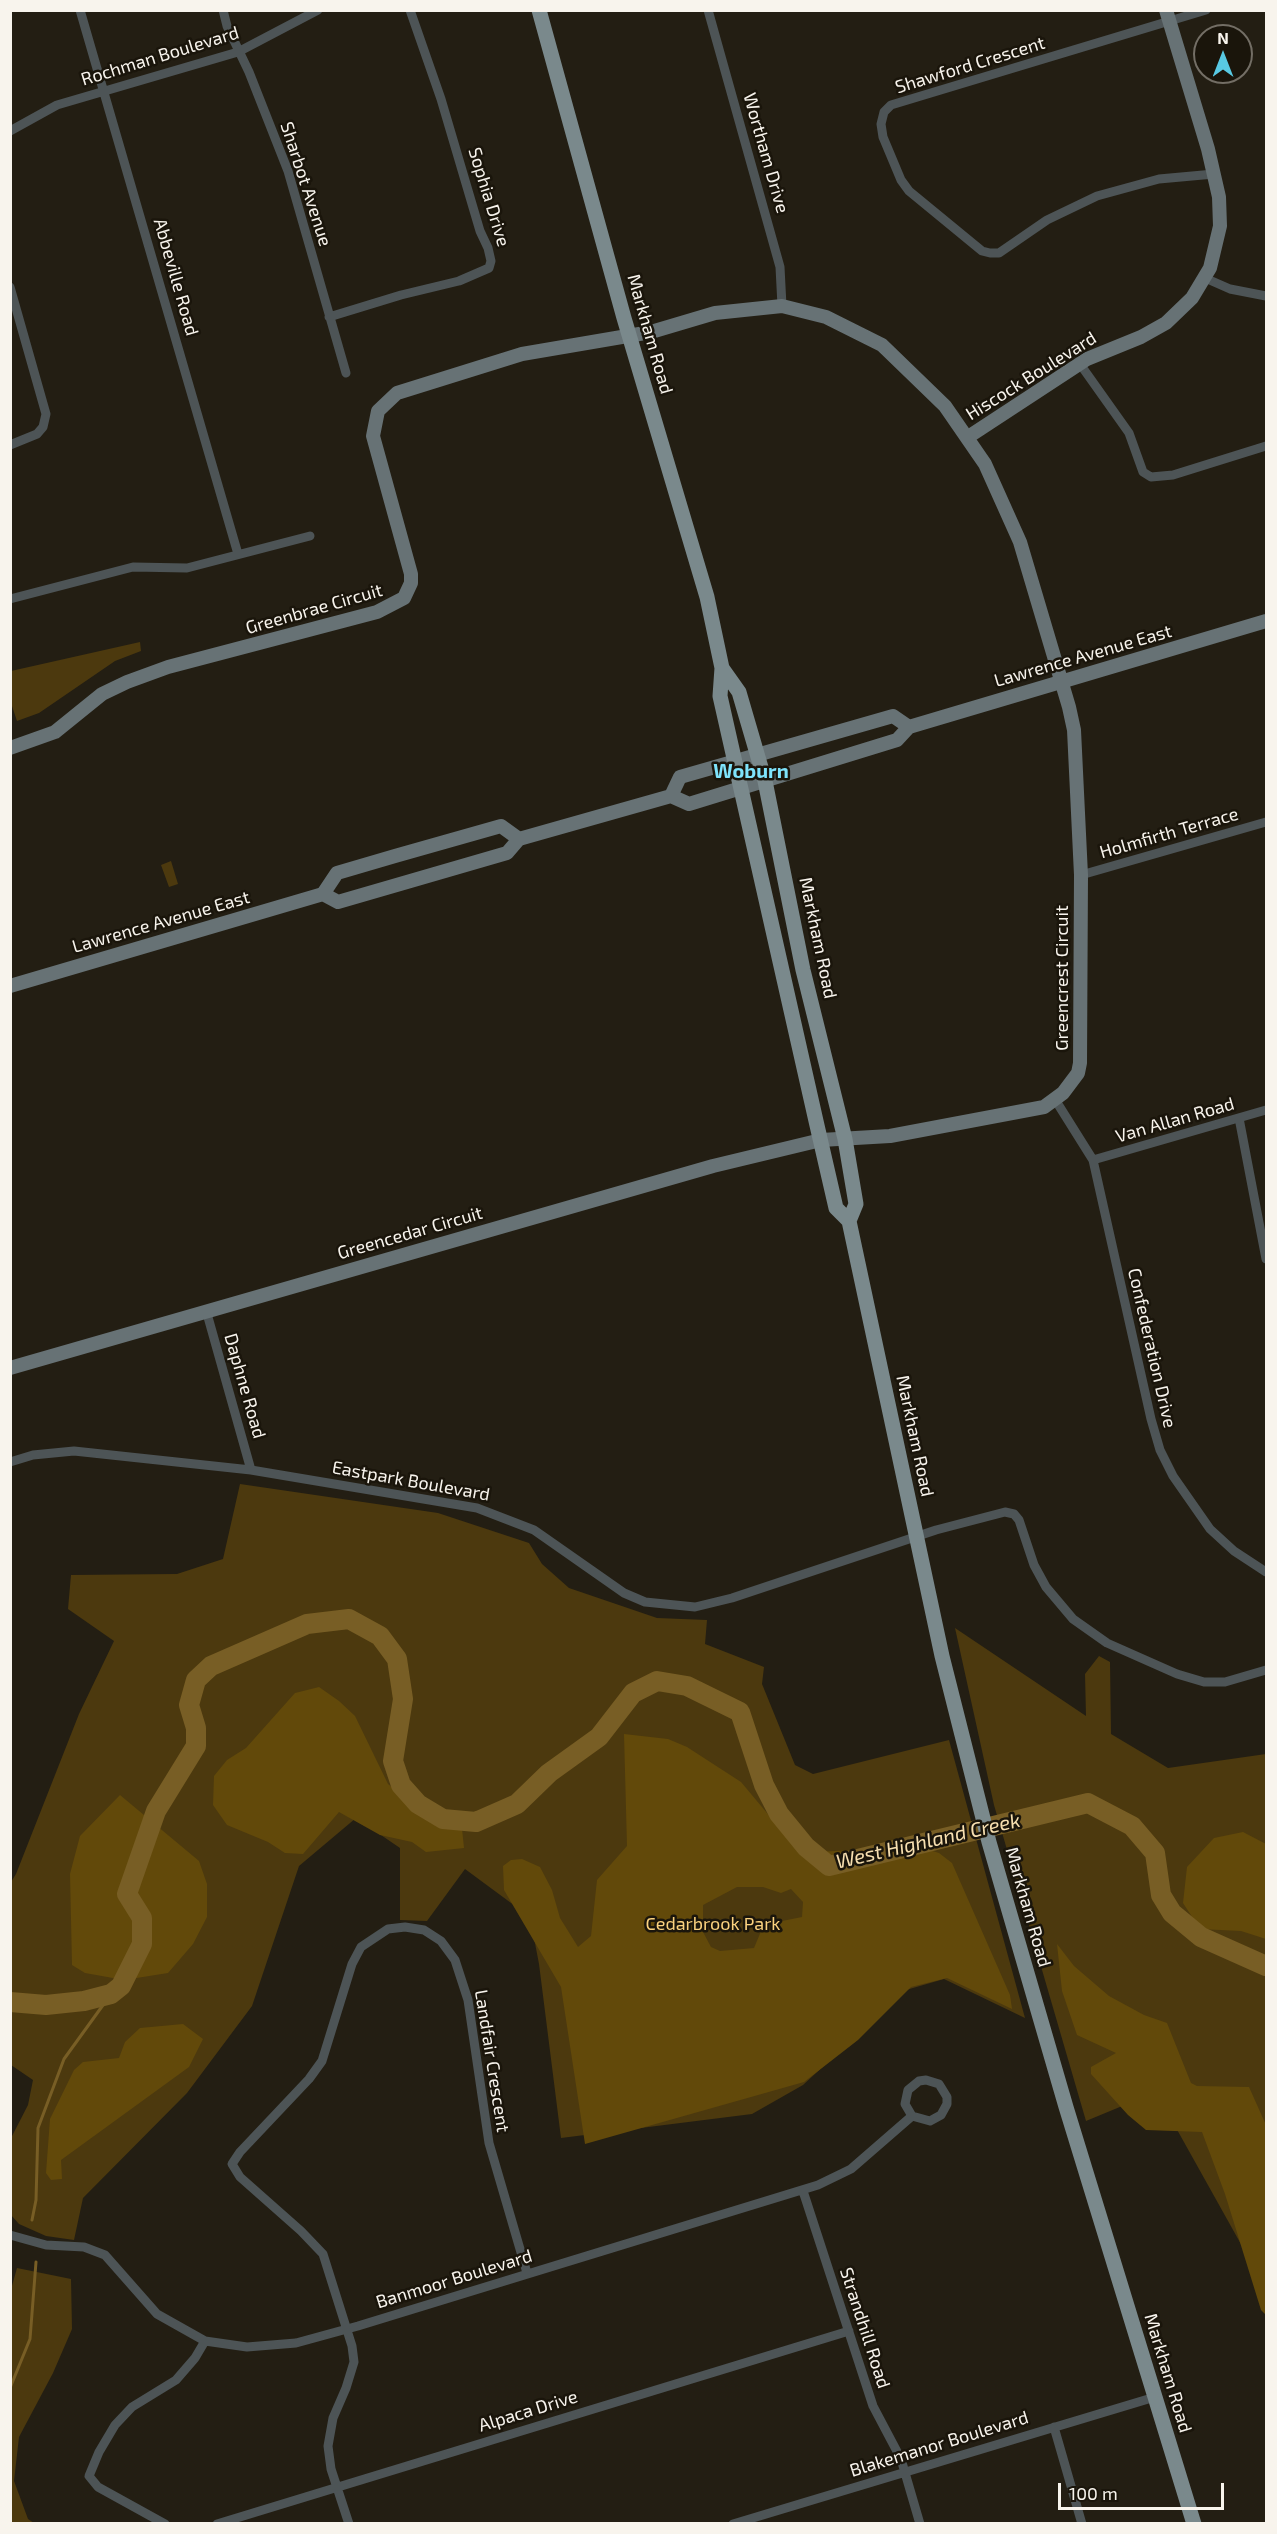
<!DOCTYPE html>
<style>
body{margin:0}
#map{position:relative;width:1277px;height:2534px;overflow:hidden;background:#231e13;font-family:"Exo 2",sans-serif}
canvas{display:block}
.frame{position:absolute;inset:0;border:12px solid #f8f4ed;pointer-events:none}
.north{position:absolute;left:1193px;top:24px;width:60px;height:60px;box-sizing:border-box;background:#1a150b;border:2px solid #736e65;border-radius:50%;rotate:0deg;font-size:16px;font-weight:700;line-height:24px;text-align:center;color:#f8f4ed}
.north::after{content:'';display:block;margin:auto;width:21px;height:27px;background:#58c9e3;clip-path:polygon(50% 0,100% 100%,50% 72%,0 100%)}
.scale{position:absolute;left:1058px;top:2483px;width:166px;height:27px;box-sizing:border-box;border:3px solid #f8f4ed;border-top:0;padding-left:8px;font-size:18px;line-height:21px;white-space:nowrap;color:#f8f4ed;-webkit-text-stroke:4px #1a150b;paint-order:stroke}
</style>
<div id="map">
<canvas width="1277" height="2534"></canvas>
<div class="frame"></div>
<div class="north">N</div>
<div class="scale">100 m</div>
</div>
<script>
const g = document.querySelector('canvas').getContext('2d');
g.lineJoin = 'round';
function fillPath(path, color) {
  g.fillStyle = color;
  g.fill(path, 'evenodd');
}
function shape(rows) {
  const path = new Path2D();
  for (const r of rows) {
    path.moveTo(r[0], r[1]);
    for (let i = 2; i < r.length; i += 2) path.lineTo(r[i], r[i + 1]);
  }
  return path;
}
function strokePath(path, color, width, dash) {
  g.strokeStyle = color;
  g.lineWidth = width;
  g.lineCap = dash ? 'butt' : 'round';
  g.setLineDash(dash || []);
  g.stroke(path);
}
function drawText(font, color, halo, rows, align = 'center') {
  g.font = font + ' "Exo 2",sans-serif';
  g.lineWidth = 5;
  g.setLineDash([]);
  g.textBaseline = 'middle';
  g.strokeStyle = halo;
  g.fillStyle = color;
  for (const [text, x, y, turn = 0] of rows) {
    g.save();
    g.translate(x, y);
    g.rotate((+turn || 0) * Math.PI / 180);
    g.textAlign = isNaN(turn) ? turn : align;
    if (halo) g.strokeText(text, 0, 0);
    g.fillText(text, 0, 0);
    g.restore();
  }
}
fillPath(shape([
 [140,642,141,651,115,661,39,713,17,721,11,703,11,671],
 [171,861,178,884,169,887,161,865],
 [240,1484,438,1513,529,1543,542,1564,569,1588,657,1618,707,1620,705,1644,764,1667,762,1684,795,1765,813,1774,949,1740,1025,2018,944,1979,906,1990,803,2085,752,2114,561,2138,539,1964,530,1917,465,1869,427,1921,400,1920,400,1848,356,1818,299,1866,252,2006,187,2093,83,2198,74,2240,46,2236,19,2224,11,2215,10,2140,28,2105,33,2080,11,2065,11,1882,16,1874,79,1714,114,1641,68,1609,71,1575,177,1574,223,1559],
 [955,1628,1086,1716,1085,1674,1099,1656,1110,1662,1111,1734,1168,1768,1266,1754,1266,2289,1156,2092,1086,2121,994,1805],
 [17,2268,71,2279,72,2329,53,2373,19,2437,14,2481,28,2519,34,2523,11,2523,10,2293]
]), '#4c390e');
fillPath(shape([
 [319,1687,339,1701,355,1716,388,1784,402,1795,453,1819,462,1829,464,1848,426,1852,412,1842,380,1835,339,1812,303,1854,285,1853,268,1842,227,1825,213,1805,214,1776,227,1760,246,1748,295,1693],
 [624,1734,668,1739,687,1747,741,1782,782,1831,818,1852,917,1846,939,1853,952,1863,1010,1995,1012,2009,947,1978,911,1987,858,2040,804,2082,585,2144,561,1987,504,1890,503,1866,511,1860,522,1859,540,1867,552,1890,560,1918,578,1947,591,1936,597,1880,627,1846],
 [737,1887,763,1887,781,1893,791,1889,803,1902,802,1917,772,1923,762,1929,754,1948,720,1951,711,1947,703,1932,703,1905],
 [120,1795,199,1861,207,1884,207,1917,193,1944,168,1973,124,1980,85,1973,72,1965,70,1874,80,1836],
 [1243,1832,1266,1844,1266,1939,1241,1931,1200,1929,1183,1903,1187,1867,1214,1838],
 [1057,1944,1074,1966,1109,1996,1144,2015,1167,2023,1191,2083,1197,2086,1249,2087,1266,2125,1266,2315,1261,2310,1225,2194,1202,2132,1146,2130,1128,2115,1091,2074,1091,2067,1116,2053,1077,2035,1062,1991],
 [183,2024,203,2039,189,2067,61,2160,62,2179,51,2180,46,2173,50,2119,74,2070,83,2062,119,2058,125,2042,140,2028]
]), '#62490a');
strokePath(shape([
 [32,2220,36,2200,38,2128,64,2059,111,1994],
 [10,2388,30,2339,36,2262]
]), '#785e25', 3);
strokePath(shape([
 [10,2002,46,2005,84,2001,111,1994,121,1986,142,1944,142,1918,127,1894,156,1811,196,1746,196,1728,189,1705,196,1680,211,1666,307,1624,349,1619,380,1636,397,1659,403,1699,393,1761,401,1785,418,1804,443,1819,476,1822,517,1804,549,1773,599,1737,633,1693,657,1681,687,1686,740,1712,764,1785,779,1814,806,1847,829,1866,1088,1803,1132,1826,1155,1853,1161,1895,1172,1913,1201,1937,1266,1966]
]), '#785e25', 20);
strokePath(shape([
 [80,10,238,554],
 [223,10,227,26,249,72,288,171,346,373],
 [708,10,780,267,782,306],
 [1206,10,891,105,884,112,881,124,883,137,901,180,909,191,982,251,990,253,999,253,1047,220,1097,196,1159,179,1214,174],
 [10,131,57,105,238,52,318,10],
 [1205,278,1230,289,1266,296],
 [10,287,46,414,43,427,37,434,10,445],
 [329,317,401,295,459,281,489,268,491,261,488,248,480,231,441,99,410,10],
 [1080,364,1129,433,1143,472,1151,477,1173,475,1266,446],
 [10,599,133,567,187,568,310,536],
 [1081,875,1266,822],
 [1056,1101,1093,1160,1151,1419,1160,1450,1173,1476,1210,1529,1234,1551,1266,1572],
 [1239,1118,1266,1259],
 [1093,1160,1266,1110],
 [206,1310,251,1470],
 [10,1462,33,1455,74,1451,251,1470,477,1508,534,1530,624,1593,645,1602,695,1607,732,1598,936,1530,1005,1512,1014,1514,1019,1520,1034,1565,1046,1587,1073,1619,1107,1643,1177,1674,1204,1682,1225,1682,1266,1670],
 [803,2191,873,2406,901,2459,920,2524],
 [10,2235,46,2245,84,2247,105,2255,157,2314,205,2341,247,2347,296,2343,358,2326,818,2185,851,2169,912,2116,930,2121,941,2115,947,2104,947,2097,939,2084,926,2080,919,2081,908,2090,905,2104,912,2116],
 [1054,2427,1082,2524],
 [165,2524,98,2487,89,2476,99,2452,115,2425,132,2407,176,2380,195,2358,205,2341],
 [217,2524,849,2331],
 [349,2524,331,2469,328,2446,333,2418,346,2388,354,2362,352,2346,323,2254,301,2231,240,2177,232,2164,240,2152,309,2079,322,2061,352,1964,361,1947,388,1929,405,1927,424,1930,441,1941,455,1960,468,2000,489,2143,527,2273],
 [733,2524,1155,2397]
]), '#4d5456', 9);
strokePath(shape([
 [968,437,1087,359,1141,337,1166,323,1192,298,1210,268,1220,226,1219,197,1208,149,1166,10],
 [10,748,55,732,102,694,127,682,168,667,377,612,404,598,411,583,411,574,373,436,378,411,397,393,522,354,651,332,715,313,782,306,826,317,882,345,945,406,985,464,1020,542,1069,707,1074,730,1081,875,1080,1063,1078,1073,1063,1093,1044,1107,890,1136,821,1140,713,1166,10,1368],
 [671,796,680,777,893,716,909,727],
 [323,894,338,902,507,853,519,839,671,796,689,804,897,740,909,727,1266,621],
 [10,986,323,894,337,873,395,856,501,826,519,839]
]), '#677275', 14);
strokePath(shape([
 [539,10,624,318,707,597,722,668,720,696,816,1121,836,1208,849,1221,942,1656,989,1842,1066,2107,1194,2524],
 [722,668,739,692,765,781,803,970,845,1139,856,1204,849,1221]
]), '#7a898c', 15);
drawText('18px', '#f8f4ed', '#1a150b', [
 ["Rochman Boulevard",160,56,-17],
 ["Shawford Crescent",970,65,-17],
 ["Wortham Drive",766,153,74],
 ["Sharbot Avenue",306,184,72],
 ["Sophia Drive",489,197,73],
 ["Abbeville Road",176,277,74],
 ["Markham Road",650,334,74],
 ["Hiscock Boulevard",1031,376,-32],
 ["Greenbrae Circuit",314,609,-16],
 ["Lawrence Avenue East",1083,656,-16],
 ["Holmfirth Terrace",1169,833,-16],
 ["Lawrence Avenue East",161,922,-16],
 ["Markham Road",818,938,78],
 ["Greencrest Circuit",1062,978,-90],
 ["Van Allan Road",1175,1120,-16],
 ["Greencedar Circuit",410,1233,-16],
 ["Confederation Drive",1152,1348,77],
 ["Daphne Road",245,1386,74],
 ["Markham Road",915,1436,78],
 ["Eastpark Boulevard",411,1481,10],
 ["Markham Road",1028,1907,74],
 ["Landfair Crescent",492,2061,81],
 ["Banmoor Boulevard",454,2279,-17],
 ["Strandhill Road",865,2328,72],
 ["Markham Road",1168,2373,73],
 ["Alpaca Drive",528,2411,-17],
 ["Blakemanor Boulevard",939,2444,-17]
]);
drawText('18px', '#fbd27f', '#1a150b', [
 ["Cedarbrook Park",713,1924]
]);
drawText('bold 20px', '#7ee3fb', '#1a150b', [
 ["Woburn",751,771]
]);
drawText('italic 20px', '#f8e0b1', '#1a150b', [
 ["West Highland Creek",928,1841,-13]
]);
</script>
